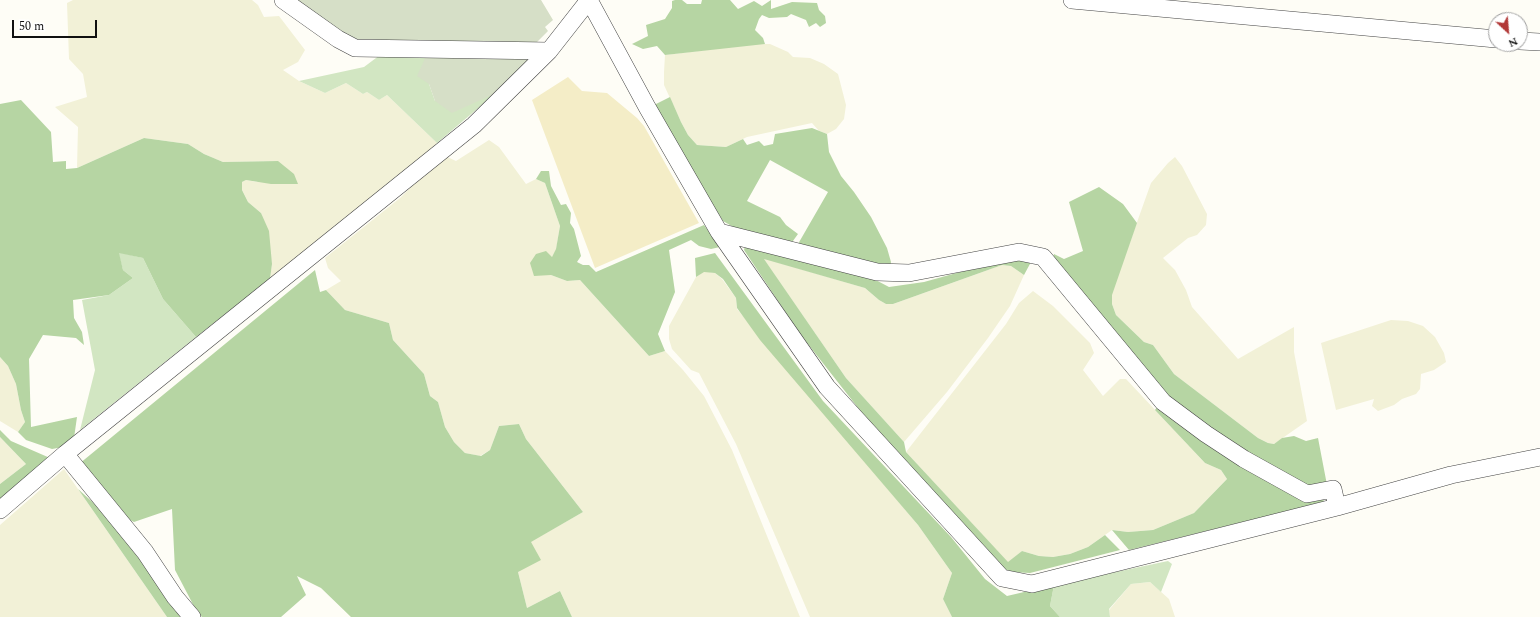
<!DOCTYPE html>
<style>
body{margin:0}
#map{position:relative;width:1540px;height:617px;overflow:hidden;background:#fefdf6;font-family:Spectral,serif}
canvas{display:block}
.north{position:absolute;left:1488px;top:12px;width:40px;height:40px;box-sizing:border-box;background:#fff;border:1px solid #a0a0a0;border-radius:50%;rotate:154deg;font-size:11px;font-weight:700;line-height:16px;text-align:center;color:#111}
.north::after{content:'';display:block;margin:auto;width:14px;height:18px;background:#b23938;clip-path:polygon(50% 0,100% 100%,50% 72%,0 100%)}
.scale{position:absolute;left:12px;top:20px;width:85px;height:18px;box-sizing:border-box;border:2px solid #111;border-top:0;padding-left:5px;font-size:12px;line-height:14px;white-space:nowrap;color:#111;-webkit-text-stroke:3px #fff;paint-order:stroke}
</style>
<div id="map">
<canvas width="1540" height="617"></canvas>
<div class="north">N</div>
<div class="scale">50 m</div>
</div>
<script>
const g = document.querySelector('canvas').getContext('2d');
g.lineJoin = 'round';
function fillPath(path, color) {
  g.fillStyle = color;
  g.fill(path, 'evenodd');
}
function shape(rows) {
  const path = new Path2D();
  for (const r of rows) {
    path.moveTo(r[0], r[1]);
    for (let i = 2; i < r.length; i += 2) path.lineTo(r[i], r[i + 1]);
  }
  return path;
}
function strokePath(path, color, width, dash) {
  g.strokeStyle = color;
  g.lineWidth = width;
  g.lineCap = dash ? 'butt' : 'round';
  g.setLineDash(dash || []);
  g.stroke(path);
}
fillPath(shape([
 [73,0,252,0,258,5,264,17,279,16,305,50,298,62,283,70,299,81,325,93,346,83,363,94,367,92,379,100,387,95,437,143,421,162,270,279,272,264,261,213,248,202,242,190,242,182,246,180,257,182,278,161,223,162,204,154,188,144,144,138,77,168,78,127,55,107,87,97,83,74,69,59,67,3],
 [754,44,770,44,788,52,793,57,810,58,824,64,838,74,846,105,844,119,836,129,827,134,819,131,812,123,747,137,726,147,697,145,688,135,681,122,664,85,664,72,665,55],
 [489,140,499,147,526,184,536,179,545,183,560,226,556,250,552,257,551,275,567,281,580,280,649,356,665,351,683,370,704,396,732,450,800,617,572,617,560,591,527,608,518,572,530,542,583,512,526,439,519,424,499,426,490,450,480,456,465,453,454,442,445,427,438,402,430,396,424,374,393,340,389,323,345,310,326,290,341,281,328,268,325,258,400,198,443,155,456,161],
 [1175,157,1182,166,1207,214,1206,225,1197,235,1188,238,1163,258,1175,270,1186,290,1192,307,1238,359,1294,327,1294,352,1307,421,1274,444,1268,443,1258,438,1174,374,1153,345,1144,342,1116,315,1112,304,1111,295,1151,183,1168,163],
 [763,258,865,288,879,300,886,304,893,304,1002,265,1011,266,1024,275,1010,306,988,338,947,392,904,442,846,378],
 [704,271,715,273,722,279,736,298,737,309,918,525,952,573,943,599,952,617,810,617,736,444,699,373,691,370,672,349,669,339,669,326,696,277],
 [1033,291,1053,306,1090,343,1094,353,1083,370,1103,396,1120,379,1126,379,1205,463,1221,470,1227,479,1194,513,1153,530,1128,532,1112,530,1088,547,1070,554,1053,557,1039,556,1022,551,1008,563,906,452,1006,324,1019,303],
 [1391,320,1408,321,1423,326,1435,337,1444,353,1446,362,1434,370,1421,374,1420,389,1416,394,1402,399,1394,405,1378,411,1372,406,1374,399,1336,410,1321,343],
 [0,357,8,366,16,384,21,410,25,422,18,432,0,421],
 [0,437,26,464,0,484],
 [64,469,167,617,0,617,0,525],
 [1150,582,1169,599,1175,617,1110,617,1109,610,1131,584]
]), '#f2f1d7');
fillPath(shape([
 [427,54,429,84,435,101,496,93,437,143,387,95,379,100,367,92,363,94,346,83,325,93,299,81,364,67,380,55],
 [118,252,143,258,163,299,196,337,80,430,95,370,82,300,109,295,133,278,123,270],
 [1168,561,1172,564,1161,592,1150,582,1131,584,1109,609,1110,617,1060,617,1050,606,1054,585]
]), '#d2e6c2');
fillPath(shape([
 [675,0,682,0,687,4,701,4,702,0,730,0,738,9,754,1,762,6,771,0,771,9,792,2,817,3,819,10,825,16,826,23,820,27,816,23,809,27,806,20,791,14,787,17,769,18,762,15,759,19,755,30,763,38,765,44,665,55,657,46,643,49,632,44,648,36,646,25,665,19,672,8,672,1],
 [670,97,681,122,688,135,697,145,726,147,743,139,747,145,759,141,764,146,773,144,775,134,812,128,827,134,829,152,841,176,854,192,871,217,887,248,891,262,890,268,798,244,828,192,770,160,747,201,780,217,786,225,798,234,790,245,735,228,723,221,695,177,654,105],
 [21,100,51,132,53,162,66,161,66,169,77,168,144,138,188,144,204,154,223,162,278,161,294,174,298,184,271,184,246,180,242,182,242,190,248,202,261,213,269,231,272,264,270,279,196,337,163,299,143,258,119,253,123,270,133,278,109,295,73,300,74,318,82,332,84,345,76,338,43,335,29,359,31,427,77,417,74,438,63,447,52,449,26,440,18,432,25,422,21,410,16,384,8,366,0,357,0,104],
 [541,171,549,171,551,186,561,205,566,204,571,213,570,223,574,229,581,256,577,262,583,265,589,265,596,272,704,225,720,247,711,249,699,246,691,240,669,250,675,292,658,334,665,351,649,356,580,280,567,281,551,275,534,276,530,263,536,254,546,251,552,257,556,249,560,226,545,183,536,179],
 [1099,187,1123,204,1137,223,1112,295,1112,304,1116,315,1144,342,1153,345,1174,374,1258,438,1268,443,1274,444,1282,438,1294,436,1306,441,1318,438,1327,485,1308,489,1246,454,1169,400,1052,261,1054,254,1064,259,1083,251,1069,202],
 [746,242,870,277,889,287,924,282,1007,259,1031,262,1024,275,1011,266,1002,265,893,304,886,304,879,300,865,288,764,259,846,378,904,442,906,452,1008,562,1022,551,1039,556,1053,557,1070,554,1088,547,1105,535,1120,550,1030,573,1012,572,1002,568,892,451,800,334,744,250],
 [715,253,823,401,951,537,985,579,1007,596,1054,585,1050,606,1060,617,952,617,943,599,952,573,918,525,760,340,737,308,736,298,723,279,715,273,704,272,696,277,695,258],
 [315,270,320,292,326,290,345,310,389,323,393,340,424,374,430,396,438,402,445,427,454,442,465,453,481,456,490,450,499,426,519,424,526,439,583,512,531,542,541,560,518,572,527,608,560,591,572,617,351,617,321,588,297,576,306,595,281,617,202,617,197,612,175,570,172,509,134,522,120,515,79,464],
 [1159,404,1323,496,1324,502,1129,550,1112,530,1128,532,1153,530,1194,513,1227,479,1221,470,1205,463,1155,410],
 [0,430,11,441,50,458,0,501,0,484,26,464,0,437],
 [78,489,98,507,186,617,167,617]
]), '#b6d5a3');
fillPath(shape([
 [568,77,582,91,607,93,637,118,644,126,699,223,595,268,532,100]
]), '#f4edc7');
fillPath(shape([
 [292,0,541,0,553,20,545,27,548,31,533,46,358,42],
 [427,54,533,58,496,93,452,113,435,101,429,84,417,76]
]), '#d6dfc7');
const minor = shape([
 [283,0,338,39,355,48,549,51],
 [589,0,647,107,719,232,877,272,909,273,1019,252,1043,257,1163,402,1206,434,1244,459,1307,494,1333,489,1337,507,1451,475,1540,457],
 [1072,0,1496,39],
 [1520,41,1540,42],
 [719,232,827,387,1002,578,1032,584,1337,507],
 [65,454,145,552,175,597,192,617],
 [0,510,65,454,474,125,549,51,589,0]
]);
strokePath(minor, '#444', 18);
strokePath(minor, '#fff', 17);
</script>
